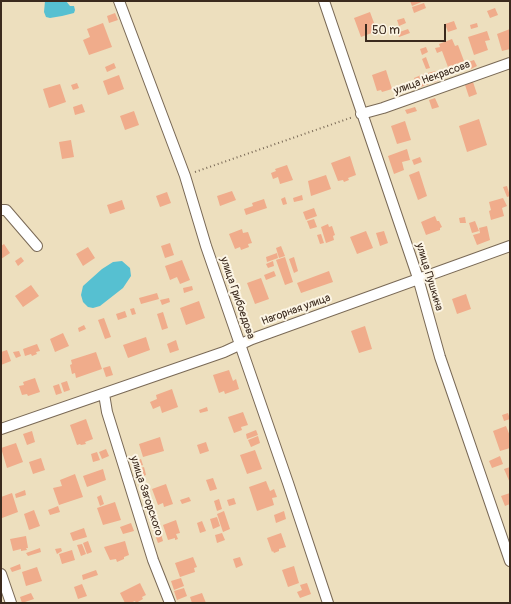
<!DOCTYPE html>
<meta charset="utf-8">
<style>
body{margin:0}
#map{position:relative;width:511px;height:604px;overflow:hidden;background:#eddfbe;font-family:Pangolin,sans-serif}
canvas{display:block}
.frame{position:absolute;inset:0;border:2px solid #3b2a1e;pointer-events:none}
.scale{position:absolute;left:365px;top:24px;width:81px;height:18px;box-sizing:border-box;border:2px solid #3b2a1e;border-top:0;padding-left:5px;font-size:12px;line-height:14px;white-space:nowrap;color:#3b2a1e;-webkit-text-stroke:3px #fcf5e5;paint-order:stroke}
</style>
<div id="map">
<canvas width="511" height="604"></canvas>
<div class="frame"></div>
<div class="scale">50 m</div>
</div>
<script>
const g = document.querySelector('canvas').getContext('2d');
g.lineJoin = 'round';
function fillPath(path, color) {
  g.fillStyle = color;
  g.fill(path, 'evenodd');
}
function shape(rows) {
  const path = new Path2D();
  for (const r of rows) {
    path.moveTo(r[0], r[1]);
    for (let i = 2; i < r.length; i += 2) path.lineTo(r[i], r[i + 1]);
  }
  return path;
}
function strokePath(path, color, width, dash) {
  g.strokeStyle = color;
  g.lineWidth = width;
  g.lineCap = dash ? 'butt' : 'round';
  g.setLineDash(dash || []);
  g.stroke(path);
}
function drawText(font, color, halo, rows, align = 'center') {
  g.font = font + ' Pangolin,sans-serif';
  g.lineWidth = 4;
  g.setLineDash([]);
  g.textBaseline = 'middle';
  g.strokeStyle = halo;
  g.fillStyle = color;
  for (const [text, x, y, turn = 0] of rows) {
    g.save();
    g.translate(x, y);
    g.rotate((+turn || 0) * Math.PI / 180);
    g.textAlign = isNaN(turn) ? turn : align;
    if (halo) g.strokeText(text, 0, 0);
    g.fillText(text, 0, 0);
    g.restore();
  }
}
fillPath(shape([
 [45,1,66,1,70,6,74,6,75,10,74,13,62,16,50,18,46,17,44,12],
 [122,261,130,268,131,276,123,288,100,306,93,308,88,307,83,302,81,295,83,286,102,269,113,262]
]), '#56c0d1');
fillPath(shape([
 [410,1,424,1,412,6],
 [424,3,426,8,414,13,412,7],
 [495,8,498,15,490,18,487,11],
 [370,12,377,31,361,37,354,18],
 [115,13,118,20,109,23,107,16],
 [404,18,406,23,399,26,397,20],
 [454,21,457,29,448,32,445,24],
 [103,23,112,47,89,55,83,40,90,37,87,29],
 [477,23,478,27,471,29,470,25],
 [408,29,410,33,399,37,397,33],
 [510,29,510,49,502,51,497,34],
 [487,31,490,40,485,41,488,50,474,55,468,37],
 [452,39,455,46,458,45,464,61,448,67,442,51,437,53,435,48,440,47,439,44],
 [426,47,428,52,422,55,420,49],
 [426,57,430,68,426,69,422,59],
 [474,60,477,66,471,69,468,62],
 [114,63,116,68,107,72,105,67],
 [386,70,392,89,382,92,381,90,377,91,372,75],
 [435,71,438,81,432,83,428,73],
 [426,73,429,84,418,88,414,78],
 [119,75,124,89,108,95,103,81],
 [473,82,477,94,469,97,465,85],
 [77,83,79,88,73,90,71,85],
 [60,84,66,102,49,108,43,89],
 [435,98,439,107,432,109,429,100],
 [82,104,85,112,75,115,73,107],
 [415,107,417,111,407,114,405,110],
 [134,111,139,125,125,130,120,116],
 [479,119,487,145,467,152,459,126],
 [405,121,411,140,397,144,391,126],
 [71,140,74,157,62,159,59,142],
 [407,149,410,160,402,162,404,170,394,174,388,156],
 [350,156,356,175,348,178,349,180,344,182,343,180,338,181,331,163],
 [420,157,422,162,414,165,412,160],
 [287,165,293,180,280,184,278,177,273,179,271,173,276,171,275,169],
 [419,171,427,196,418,200,409,175],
 [326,175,331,189,311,196,308,181],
 [507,186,510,196,507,197,503,187],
 [232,191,236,200,220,206,217,196],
 [167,192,171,203,160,207,156,196],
 [302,195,303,200,294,202,293,198],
 [285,197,287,204,283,205,281,199],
 [503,198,507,206,502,208,504,216,491,220,489,211,491,210,489,202],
 [264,199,267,208,246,215,244,209,253,206,252,203],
 [122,200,125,209,110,214,107,205],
 [314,208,317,216,306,220,303,212],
 [435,216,437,221,439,221,442,227,440,228,440,230,426,235,421,222],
 [465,217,466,223,460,223,459,218],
 [314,219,317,227,310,229,307,221],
 [475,221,479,231,472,233,469,223],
 [328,224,329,227,332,226,335,235,333,236,334,240,326,243,321,227],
 [487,226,490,240,477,245,473,235,480,233,479,228],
 [242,229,243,233,248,232,252,243,248,244,249,247,241,250,240,247,235,249,229,234],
 [366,231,373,248,357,254,350,237],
 [384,231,388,243,380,246,376,233],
 [321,234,324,243,320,244,317,235],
 [170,243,174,255,165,258,161,246],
 [4,244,10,253,1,259,1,246],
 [281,246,285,256,279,258,276,248],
 [88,247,95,258,83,266,76,254],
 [277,253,278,258,267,262,266,257],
 [21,257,24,261,18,266,15,261],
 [285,257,293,282,285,285,276,260],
 [294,257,298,271,294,273,289,259],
 [182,260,190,280,180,284,177,277,170,280,165,266],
 [273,261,274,266,268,268,266,264],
 [274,271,276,276,266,280,264,275],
 [329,271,333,282,301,293,297,283],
 [261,278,269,299,255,304,247,283],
 [31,285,39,296,23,307,15,296],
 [192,286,193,290,184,293,183,288],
 [157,293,159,299,141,304,139,298],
 [466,294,471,309,457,314,452,299],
 [169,298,170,302,162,305,160,300],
 [199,301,205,318,186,325,180,308],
 [134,308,136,314,132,315,130,309],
 [125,311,127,317,118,320,116,314],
 [163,312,168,328,162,330,157,314],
 [104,318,111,337,105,339,98,320],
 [84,325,86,329,79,332,78,328],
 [365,326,372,349,359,353,351,331],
 [63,333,69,346,55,352,50,339],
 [146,337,150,350,128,358,123,345],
 [176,340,179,350,170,353,167,344],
 [37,344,40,351,36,352,37,354,32,356,31,354,25,356,23,349],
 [7,350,11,361,1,365,1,352],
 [19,351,21,356,16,358,13,352],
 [96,352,102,369,76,378,75,373,72,374,70,365,72,364,71,360],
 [110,366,113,375,106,377,103,368],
 [229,370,233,381,236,379,239,389,225,394,224,391,219,393,213,375],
 [35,378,40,392,28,396,27,394,22,395,19,386,24,385,23,382],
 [67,381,70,390,64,392,61,383],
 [59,384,62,393,56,395,53,386],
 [172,389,178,407,162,413,160,406,153,409,150,402,157,399,156,395],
 [207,407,208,411,200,413,199,410],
 [243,412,248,425,241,427,242,430,234,433,228,417],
 [508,413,510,419,504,421,502,415],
 [86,419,93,439,85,442,86,444,81,445,80,444,77,445,70,425],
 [506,426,510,436,510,448,500,451,493,431],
 [256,430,258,435,247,439,246,434],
 [32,431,35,442,27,445,23,434],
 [258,436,260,443,251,447,248,440],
 [160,437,164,451,143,457,139,444],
 [206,442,209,451,200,454,197,445],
 [16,443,23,462,7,468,1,448],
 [106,449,109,456,102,459,99,452],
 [255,450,262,469,247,474,240,455],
 [97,452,100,460,93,462,91,454],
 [500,456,503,464,492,468,489,461],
 [41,458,45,470,33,474,29,462],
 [141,459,143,465,133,469,131,462],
 [144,467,146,475,137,478,134,470],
 [510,467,510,483,504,469],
 [103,469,106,480,87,487,83,476],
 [75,474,83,497,59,505,53,488,62,486,60,480],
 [213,478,217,489,210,491,206,480],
 [266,481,270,491,274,489,277,497,272,498,274,505,257,511,249,487],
 [166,484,173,504,164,507,163,503,158,505,152,489],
 [25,490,26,495,16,498,15,494],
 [12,493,18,512,2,518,1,497],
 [510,493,510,504,505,506,501,496],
 [101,495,104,504,100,506,97,497],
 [189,497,191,501,182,504,180,500],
 [234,498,236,504,229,506,227,500],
 [219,499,222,509,217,511,214,501],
 [115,502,121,520,103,525,97,508],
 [58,506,60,512,50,515,48,510],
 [34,510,40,526,29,530,24,514],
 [224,511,230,529,223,532,217,514],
 [284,511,286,519,276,523,274,515],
 [217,517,220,526,213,529,210,519],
 [176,520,180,533,176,534,178,539,175,540,175,538,168,540,163,525],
 [202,521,206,531,200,533,197,523],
 [131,523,134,531,123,534,120,527],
 [159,527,163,541,158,543,153,529],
 [84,528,87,537,73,541,70,533],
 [222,533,225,540,217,543,215,535],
 [281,533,286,547,279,549,279,551,274,553,273,551,272,552,267,538],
 [26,536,28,548,26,548,27,550,21,551,21,549,13,551,10,539],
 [88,541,92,552,87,554,83,543],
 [125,541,129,555,124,557,124,559,117,562,116,559,110,560,104,547],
 [82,544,86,554,81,556,77,545],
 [40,548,41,552,28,556,26,553],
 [61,548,62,551,57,554,55,549],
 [72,550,75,560,62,564,59,554],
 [193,557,197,567,194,568,195,572,180,577,175,563],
 [240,557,243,565,236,568,233,559],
 [20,564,21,569,12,572,10,568],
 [294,566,299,583,288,587,282,570],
 [37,567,42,581,26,586,22,572],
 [96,570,98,575,83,580,82,575],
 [181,578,184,586,174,590,171,581],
 [140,583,146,595,142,597,143,599,136,603,135,601,130,603,125,603,120,593],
 [307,583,311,594,300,598,297,592,302,590,300,585],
 [82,584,87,596,78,599,74,587],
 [184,588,187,596,177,600,174,591],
 [31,593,34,599,22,603,20,597],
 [202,593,206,603,192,603,190,597]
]), '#f0ac8b');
const street = shape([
 [119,1,185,176,206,246,288,483,328,603],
 [324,1,418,278,440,357,510,561],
 [361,114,383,108,510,63],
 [1,210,6,210,37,246],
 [104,394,107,412,121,457,153,560,170,603],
 [1,429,224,352,252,339,510,246],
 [1,574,11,603]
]);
strokePath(street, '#796956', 12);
strokePath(shape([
 [195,172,353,117]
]), '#796956', 2, [1, 3]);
strokePath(street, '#fff', 10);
drawText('11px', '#3b2a1e', '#fcf5e5', [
 ["улица Некрасова",432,78,-20],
 ["улица Пушкина",429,277,73],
 ["улица Грибоедова",237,298,71],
 ["Нагорная улица",296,310,-20],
 ["улица Загорского",146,496,72]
]);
</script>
